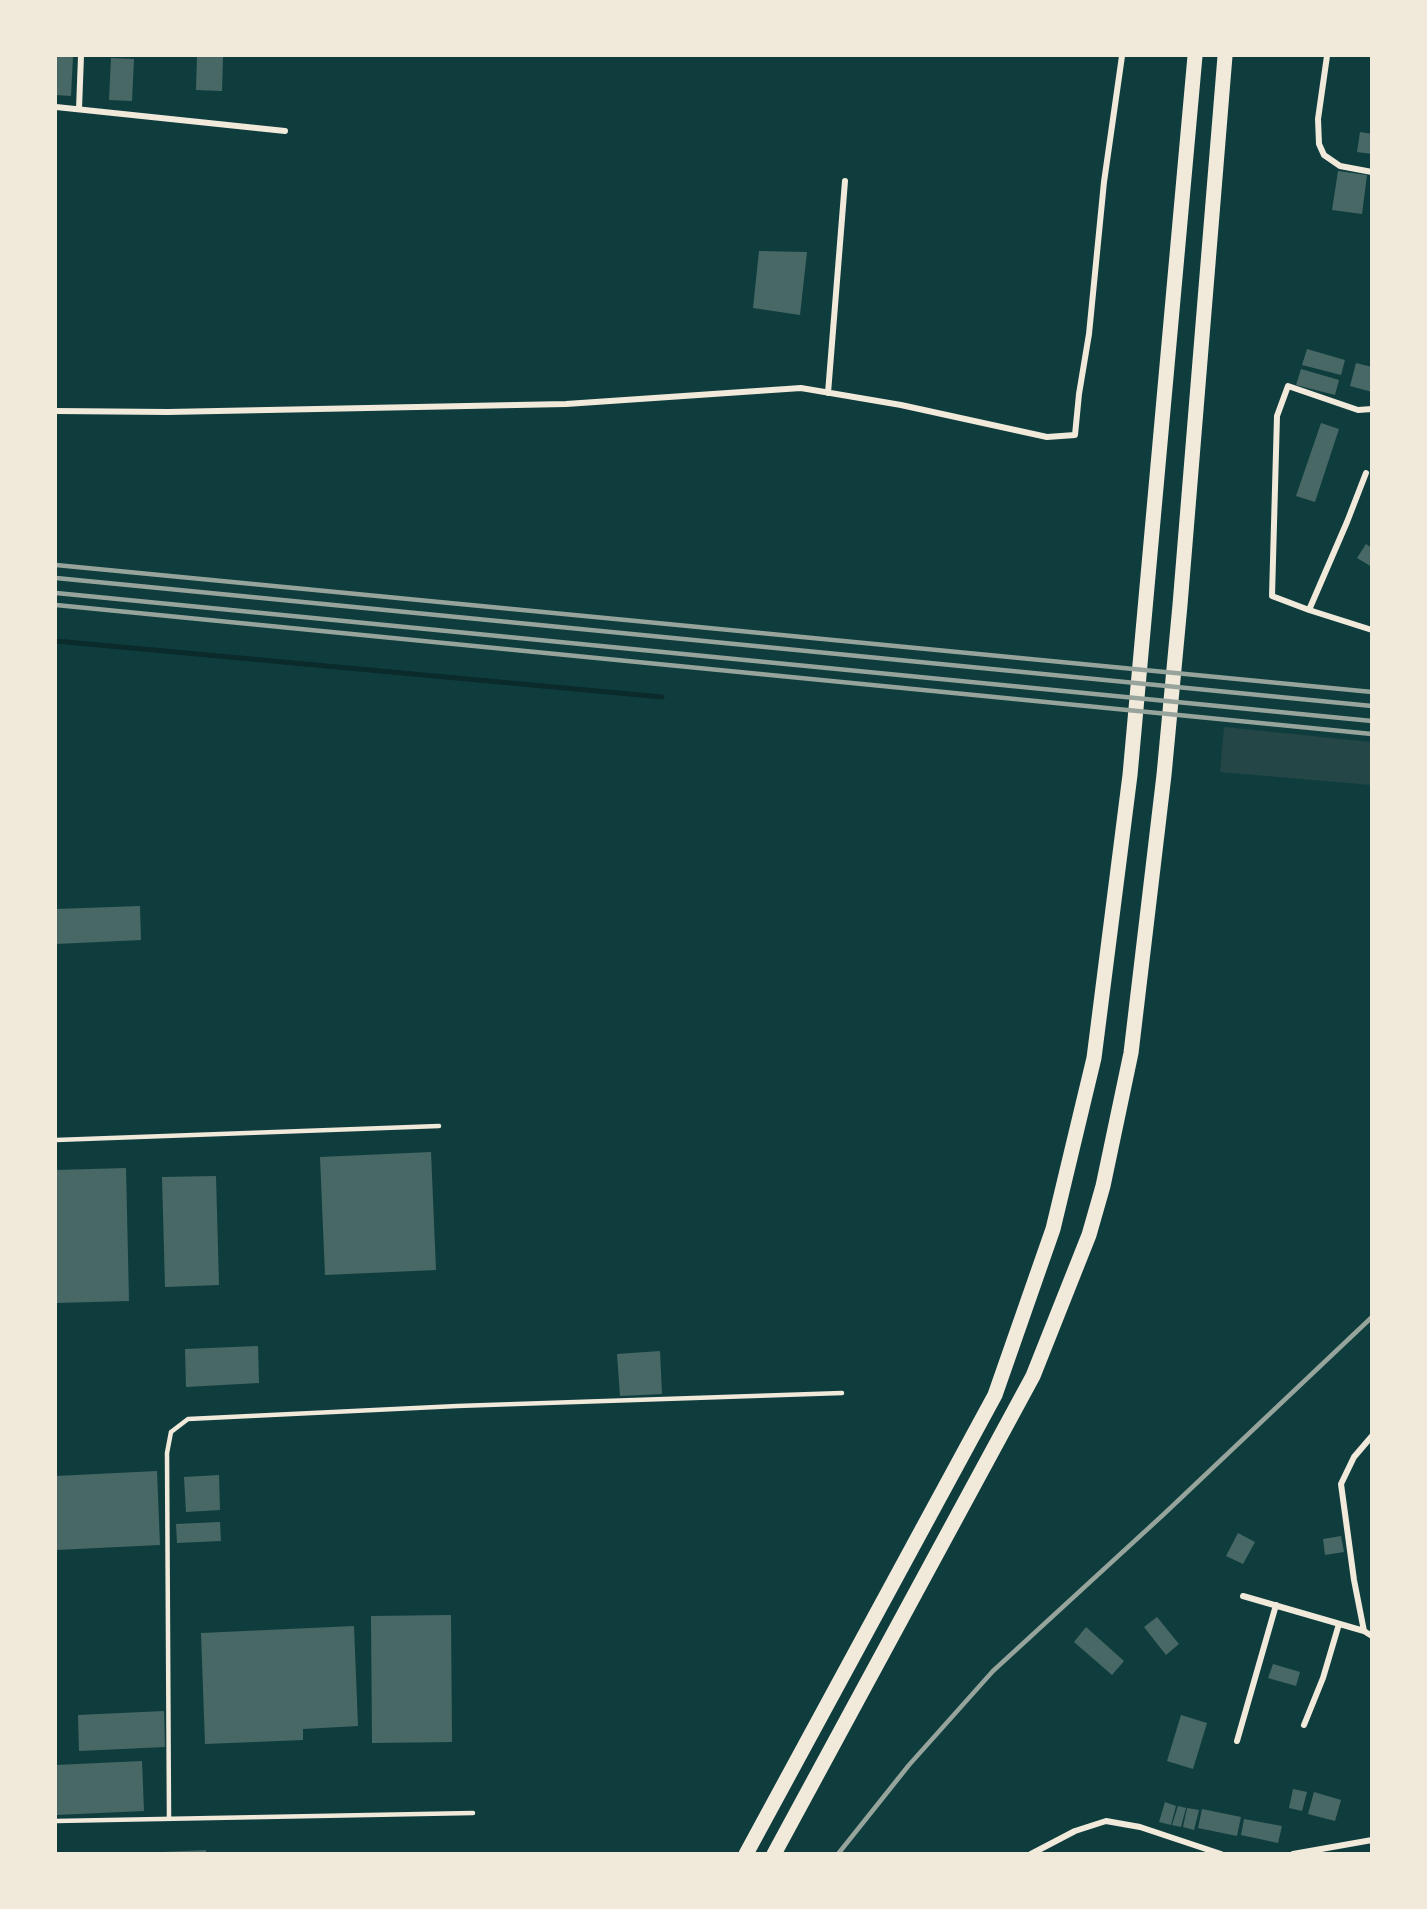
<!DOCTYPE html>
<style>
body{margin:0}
#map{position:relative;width:1427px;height:1909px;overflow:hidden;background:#0f3d3e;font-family:"Asap Condensed",sans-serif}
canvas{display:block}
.frame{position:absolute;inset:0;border:57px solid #f1e9da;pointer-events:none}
</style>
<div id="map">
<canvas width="1427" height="1909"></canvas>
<div class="frame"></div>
</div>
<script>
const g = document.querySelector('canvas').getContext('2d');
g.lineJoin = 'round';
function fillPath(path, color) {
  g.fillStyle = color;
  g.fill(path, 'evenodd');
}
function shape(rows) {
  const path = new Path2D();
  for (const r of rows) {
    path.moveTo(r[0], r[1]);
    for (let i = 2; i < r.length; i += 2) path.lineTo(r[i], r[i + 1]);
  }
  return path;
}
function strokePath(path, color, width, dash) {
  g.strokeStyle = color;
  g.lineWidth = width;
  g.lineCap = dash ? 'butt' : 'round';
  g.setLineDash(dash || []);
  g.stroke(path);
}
fillPath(shape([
 [1224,727,1371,742,1371,785,1220,772]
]), '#244646');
strokePath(shape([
 [56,641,662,697]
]), '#0a2a2b', 5);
fillPath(shape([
 [56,56,73,56,71,96,56,95],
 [197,56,223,56,222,91,196,90],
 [111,58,134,59,132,101,109,100],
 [1360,132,1372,134,1372,154,1357,152],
 [1338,171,1367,175,1362,214,1332,210],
 [759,251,807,252,800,315,753,308],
 [1307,349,1345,360,1341,375,1302,365],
 [1356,363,1372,367,1372,392,1350,386],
 [1301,369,1339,380,1335,395,1296,385],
 [1321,423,1339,429,1315,502,1296,496],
 [1366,544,1372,548,1372,567,1357,558],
 [140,906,141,940,56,944,56,909],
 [431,1152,436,1270,325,1275,320,1157],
 [126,1168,129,1301,56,1303,56,1170],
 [216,1176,219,1285,165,1287,162,1177],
 [258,1346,259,1383,186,1387,185,1349],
 [660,1351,662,1394,620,1396,617,1354],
 [157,1471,160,1545,56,1550,56,1476],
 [219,1475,220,1510,186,1512,184,1477],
 [220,1522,221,1541,177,1543,176,1524],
 [1238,1533,1255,1542,1243,1564,1226,1556],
 [1341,1536,1344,1552,1325,1555,1323,1539],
 [451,1615,452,1742,372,1743,371,1616],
 [1157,1617,1179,1644,1166,1655,1144,1627],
 [354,1626,358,1726,303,1729,303,1740,205,1744,201,1633],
 [1086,1627,1124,1661,1112,1675,1074,1642],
 [1273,1664,1300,1672,1296,1686,1268,1678],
 [164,1711,165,1747,79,1751,78,1715],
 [1181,1715,1207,1723,1193,1769,1167,1761],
 [142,1761,144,1811,56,1815,56,1765],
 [1293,1789,1307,1792,1302,1811,1289,1808],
 [1314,1792,1341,1800,1335,1821,1308,1814],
 [1165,1802,1176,1806,1171,1825,1159,1822],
 [1178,1806,1186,1808,1181,1827,1172,1825],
 [1187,1808,1199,1810,1194,1830,1183,1827],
 [1202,1809,1241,1817,1237,1836,1198,1828],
 [1244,1819,1282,1826,1278,1843,1241,1835],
 [206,1850,206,1854,163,1854,163,1852]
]), '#486865');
strokePath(shape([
 [56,1140,439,1126],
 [169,1818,167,1453,171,1432,188,1419,457,1406,842,1393],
 [56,1821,473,1813]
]), '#f1e9da', 4.5);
strokePath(shape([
 [1327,56,1318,119,1319,144,1324,155,1340,166,1372,172],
 [56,107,285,131],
 [79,109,81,56],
 [828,393,845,181],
 [1372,409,1358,410,1288,386,1277,416,1272,596,1309,610,1372,630],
 [56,411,168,412,566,404,801,388,901,405,1047,437,1075,435,1079,394,1089,334,1104,182,1122,56],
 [1309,610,1347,522,1366,473],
 [1372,1436,1354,1457,1341,1484,1354,1580,1364,1631,1372,1636],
 [1243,1596,1364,1631],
 [1304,1725,1323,1678,1339,1624],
 [1237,1741,1276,1605],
 [1031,1854,1075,1831,1106,1821,1140,1827,1221,1854],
 [1293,1854,1372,1840]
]), '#f1e9da', 6);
strokePath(shape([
 [746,1854,995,1395,1053,1229,1094,1058,1130,775,1195,56],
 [774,1854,1033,1376,1089,1235,1103,1186,1131,1053,1164,775,1180,605,1225,56]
]), '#f1e9da', 15);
strokePath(shape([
 [56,565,1372,692],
 [56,578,1372,706],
 [56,593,1372,721],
 [56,605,1372,734],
 [838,1854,909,1765,993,1671,1164,1514,1372,1317]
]), '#97a49c', 4.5);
</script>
